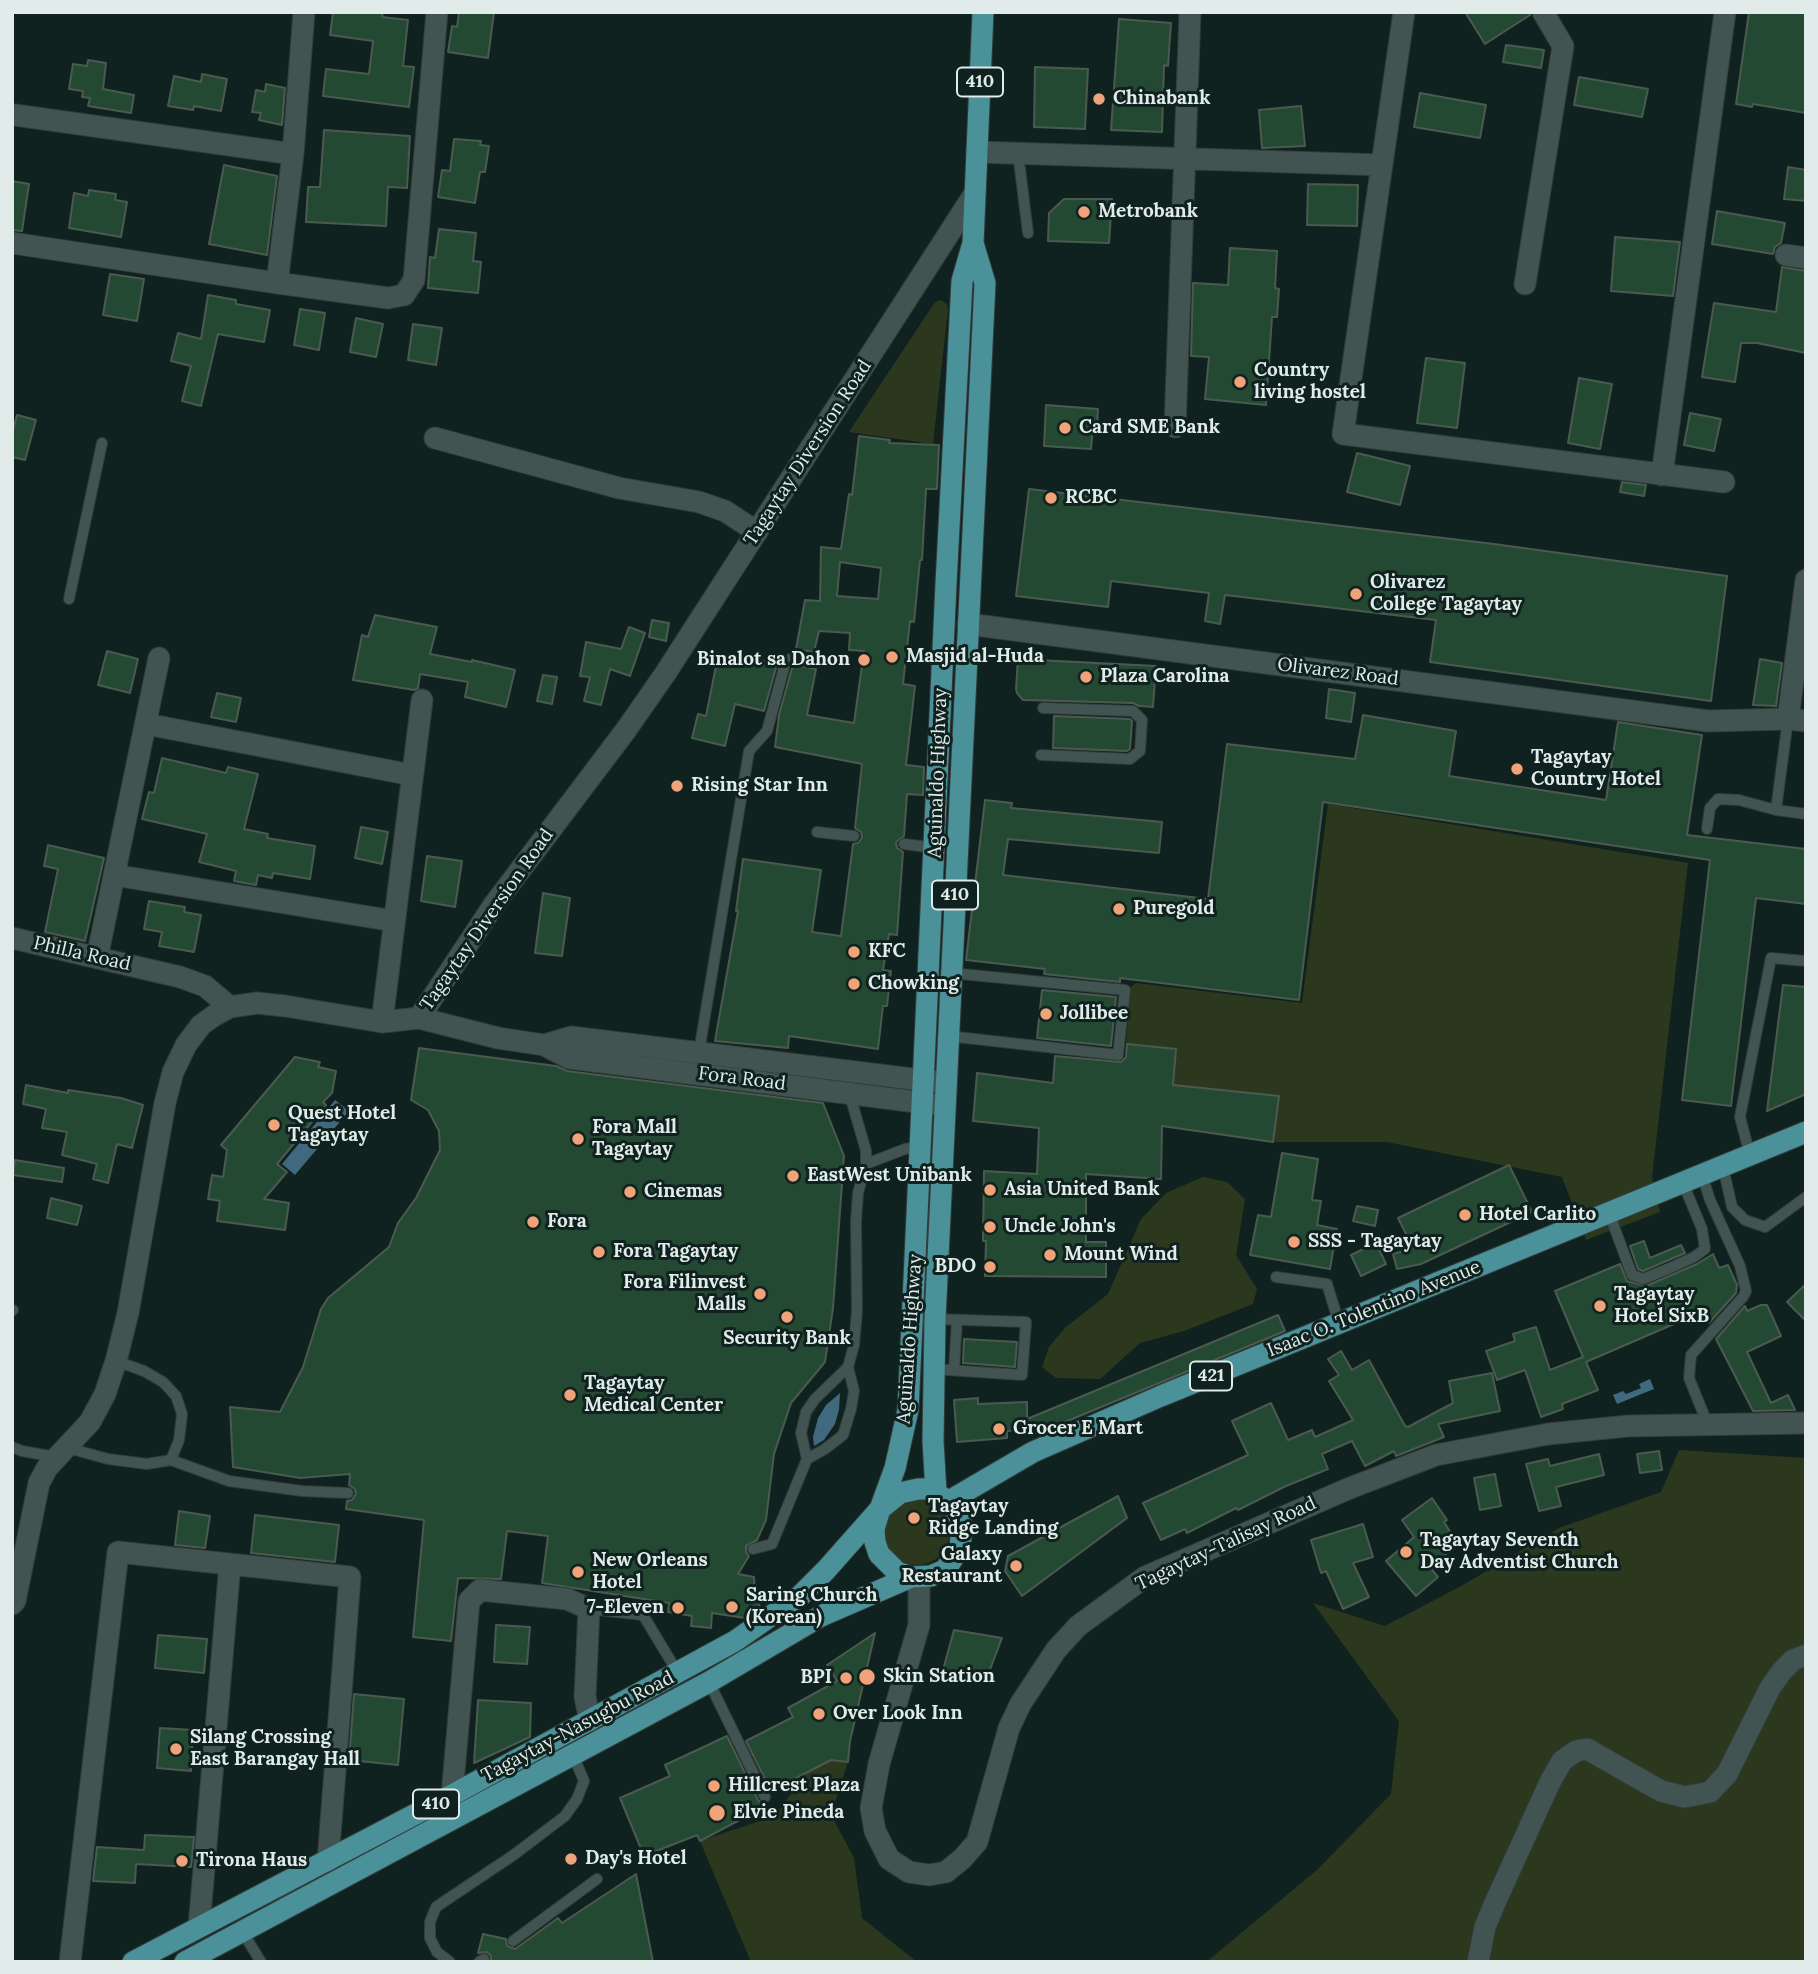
<!DOCTYPE html>
<style>
body{margin:0}
#map{position:relative;width:1818px;height:1974px;overflow:hidden;background:#10221f;font-family:Lora,serif}
canvas{display:block}
.frame{position:absolute;inset:0;border:14px solid #e1ecea;pointer-events:none}
</style>
<div id="map">
<canvas width="1818" height="1974"></canvas>
<div class="frame"></div>
</div>
<script>
const g = document.querySelector('canvas').getContext('2d');
g.lineJoin = 'round';
function fillPath(path, color) {
  g.fillStyle = color;
  g.fill(path, 'evenodd');
}
function shape(rows) {
  const path = new Path2D();
  for (const r of rows) {
    if (r.length === 3) {
      path.moveTo(r[0] + r[2], r[1]);
      path.arc(r[0], r[1], r[2], 0, 2 * Math.PI);
      continue;
    }
    path.moveTo(r[0], r[1]);
    for (let i = 2; i < r.length; i += 2) path.lineTo(r[i], r[i + 1]);
  }
  return path;
}
function strokePath(path, color, width, dash) {
  g.strokeStyle = color;
  g.lineWidth = width;
  g.lineCap = dash ? 'butt' : 'round';
  g.setLineDash(dash || []);
  g.stroke(path);
}
function drawText(font, color, halo, rows, align = 'center') {
  g.font = font + ' Lora,serif';
  g.lineWidth = 6;
  g.setLineDash([]);
  g.textBaseline = 'middle';
  g.strokeStyle = halo;
  g.fillStyle = color;
  for (const [text, x, y, turn = 0] of rows) {
    g.save();
    g.translate(x, y);
    g.rotate((+turn || 0) * Math.PI / 180);
    g.textAlign = isNaN(turn) ? turn : align;
    if (halo) g.strokeText(text, 0, 0);
    g.fillText(text, 0, 0);
    g.restore();
  }
}
fillPath(shape([
 [940,300,947,304,948,310,933,444,849,432,935,302],
 [1328,804,1688,863,1652,1177,1660,1212,1586,1240,1562,1177,1387,1142,1273,1142,1279,1096,1173,1085,1176,1050,1126,1044,1131,987,1136,983,1302,1003],
 [1203,1177,1227,1182,1245,1199,1236,1255,1257,1289,1253,1304,1184,1331,1140,1343,1100,1379,1056,1378,1042,1367,1049,1347,1066,1327,1108,1294,1141,1219,1166,1193],
 [1679,1450,1806,1458,1806,1962,1209,1962,1210,1959,1317,1870,1391,1794,1399,1721,1313,1603,1385,1626,1463,1585,1559,1528,1661,1492],
 [917,1532,33],
 [817,1757,848,1762,831,1815,854,1858,862,1918,917,1962,751,1962,700,1841,775,1816]
]), '#2c381e');
fillPath(shape([
 [335,1100,349,1111,295,1175,282,1164],
 [1650,1379,1654,1389,1617,1404,1613,1395,1623,1391,1626,1394,1641,1388,1639,1384],
 [840,1393,839,1410,835,1424,824,1440,814,1446,813,1437,818,1418,826,1405]
]), '#40687f');
const building = shape([
 [333,12,383,12,382,17,408,20,403,66,414,67,409,107,323,96,326,69,369,74,373,41,330,35,333,12],
 [459,12,494,12,488,58,448,52,452,26,457,27,459,12],
 [1465,12,1530,12,1530,15,1485,44,1465,12],
 [1749,12,1806,12,1806,113,1753,104,1752,107,1736,104,1749,12],
 [1119,19,1171,23,1168,66,1164,65,1162,132,1111,130,1119,19],
 [1506,45,1544,50,1541,68,1503,62,1506,45],
 [88,60,106,63,103,89,134,95,131,113,88,106,90,98,82,97,83,91,69,89,73,64,87,66,88,60],
 [1035,67,1088,69,1085,129,1034,127,1035,67],
 [202,74,227,79,221,111,194,106,193,110,168,106,174,76,201,82,202,74],
 [1579,77,1648,89,1642,117,1574,105,1579,77],
 [266,84,285,88,282,125,259,120,261,113,252,112,256,90,265,92,266,84],
 [1420,93,1486,105,1480,138,1414,127,1420,93],
 [1301,106,1305,146,1262,148,1259,110,1301,106],
 [324,130,410,136,407,188,388,187,386,226,306,222,308,187,320,187,324,130],
 [454,139,481,141,480,145,489,146,485,172,480,172,475,203,438,197,442,170,450,171,454,139],
 [224,165,277,176,267,255,209,244,224,165],
 [1788,167,1806,170,1806,201,1784,199,1788,167],
 [12,181,29,184,22,231,12,230,12,181],
 [1308,184,1358,185,1357,226,1307,225,1308,184],
 [89,190,116,194,115,200,127,202,121,237,69,228,74,193,88,196,89,190],
 [1064,199,1112,199,1109,243,1048,241,1049,213,1064,199],
 [1717,211,1785,223,1781,243,1775,247,1773,254,1712,244,1717,211],
 [439,229,476,233,473,261,481,262,478,293,428,288,430,257,435,258,439,229],
 [1615,237,1680,242,1673,296,1611,291,1615,237],
 [1230,248,1277,251,1275,288,1279,289,1277,317,1272,317,1266,405,1205,399,1209,357,1191,356,1193,283,1228,285,1230,248],
 [1782,267,1806,271,1806,353,1757,343,1741,343,1735,382,1702,377,1714,303,1776,312,1782,267],
 [110,274,144,279,137,321,103,315,110,274],
 [208,295,236,300,236,304,270,310,264,342,218,334,201,406,182,401,191,366,171,361,178,333,201,339,208,295],
 [300,309,325,313,319,350,294,345,300,309],
 [356,318,383,324,376,357,350,352,356,318],
 [413,324,442,328,436,365,408,360,413,324],
 [1426,358,1465,363,1457,428,1417,423,1426,358],
 [1579,378,1612,384,1600,449,1568,443,1579,378],
 [1046,405,1098,409,1097,426,1093,426,1091,449,1044,446,1046,405],
 [1690,413,1721,419,1714,451,1684,445,1690,413],
 [17,415,36,420,25,460,12,457,12,434,17,415],
 [859,436,890,440,889,443,939,445,937,489,926,489,922,560,920,560,914,622,910,621,903,684,915,686,906,765,924,767,923,795,907,794,904,836,896,842,897,848,903,852,897,935,889,934,883,970,891,971,887,1006,883,1006,878,1049,789,1036,788,1048,715,1041,738,911,736,911,743,859,821,870,812,932,841,936,853,844,858,843,862,838,861,832,855,828,862,764,775,747,779,715,792,668,795,665,816,669,807,715,854,723,864,651,849,650,850,633,819,631,814,652,796,649,805,600,820,601,821,547,841,549,849,494,852,495,859,436],
 [840,562,881,568,878,599,837,596,840,562],
 [1357,453,1410,466,1400,505,1347,492,1357,453],
 [1622,482,1646,485,1644,496,1620,492,1622,482],
 [1029,489,1494,544,1727,576,1711,701,1430,662,1436,620,1225,595,1220,624,1205,621,1209,593,1111,581,1108,607,1016,596,1029,489],
 [375,615,437,627,430,654,472,662,472,660,515,670,506,707,465,697,468,682,420,674,418,688,414,690,353,680,362,635,368,637,375,615],
 [652,620,669,623,666,641,649,637,652,620],
 [629,627,645,633,630,676,610,669,601,705,584,701,590,677,580,676,586,642,621,649,629,627],
 [107,651,138,659,130,693,98,685,107,651],
 [718,656,746,661,747,657,777,664,764,711,735,704,725,746,692,738,698,714,706,716,718,656],
 [1018,659,1156,666,1153,707,1139,706,1133,703,1023,700,1017,693,1016,689,1018,659],
 [1760,659,1782,663,1776,706,1753,705,1760,659],
 [543,675,557,677,552,704,537,701,543,675],
 [1329,689,1355,693,1351,722,1326,718,1329,689],
 [217,693,241,698,236,722,211,717,217,693],
 [1363,715,1456,731,1449,776,1606,800,1618,722,1702,735,1687,835,1806,849,1806,904,1756,898,1731,1106,1682,1100,1710,860,1323,802,1299,1000,1120,978,1120,982,1044,974,1045,969,966,960,985,800,1012,803,1011,808,1162,822,1159,853,1008,839,1003,875,1208,899,1227,744,1355,759,1363,715],
 [1054,716,1130,719,1132,721,1130,749,1127,751,1053,748,1054,716],
 [162,758,226,773,228,767,258,774,244,829,268,834,267,838,315,846,310,879,273,873,272,878,258,875,256,885,234,881,236,871,199,862,207,834,142,819,149,792,154,793,162,758],
 [361,827,388,832,382,864,355,858,361,827],
 [48,845,104,858,85,941,45,932,58,869,44,866,48,845],
 [427,856,462,861,455,907,421,901,427,856],
 [543,893,570,898,562,956,535,953,543,893],
 [149,901,185,907,184,912,201,915,194,952,159,946,162,932,144,929,149,901],
 [1783,985,1806,987,1806,1094,1767,1111,1783,985],
 [1042,990,1116,997,1111,1046,1037,1038,1042,990],
 [1127,1044,1176,1049,1173,1085,1279,1096,1273,1142,1162,1126,1161,1179,1086,1174,1086,1242,1106,1242,1106,1277,985,1276,986,1241,983,1241,984,1171,1037,1174,1039,1128,973,1121,977,1073,1053,1083,1055,1056,1121,1062,1126,1057,1127,1044],
 [419,1048,556,1066,567,1071,823,1103,844,1156,833,1308,825,1362,791,1403,774,1454,766,1520,757,1540,746,1546,746,1552,749,1556,738,1574,754,1577,755,1595,760,1607,745,1618,712,1613,711,1628,691,1626,692,1616,668,1612,669,1603,542,1583,548,1536,507,1531,501,1579,458,1578,451,1641,413,1637,424,1520,346,1509,347,1501,352,1500,356,1494,355,1489,349,1485,350,1474,300,1478,233,1467,230,1407,280,1412,303,1367,321,1309,328,1298,389,1247,398,1223,416,1198,440,1150,439,1131,428,1110,411,1100,419,1048],
 [295,1057,320,1062,318,1067,336,1071,332,1093,323,1102,326,1105,277,1164,287,1172,264,1199,289,1203,285,1230,217,1221,220,1201,208,1199,212,1175,223,1177,227,1150,221,1145,295,1057],
 [26,1085,68,1093,68,1090,121,1098,143,1105,132,1148,117,1144,108,1183,93,1179,97,1164,62,1155,67,1132,42,1128,46,1109,23,1104,26,1085],
 [1282,1153,1318,1159,1312,1200,1321,1201,1317,1225,1337,1229,1330,1269,1250,1255,1258,1215,1271,1217,1282,1153],
 [15,1160,64,1168,62,1182,13,1175,15,1160],
 [1509,1165,1532,1212,1421,1264,1397,1269,1393,1254,1413,1248,1398,1218,1509,1165],
 [51,1198,82,1206,77,1225,47,1218,51,1198],
 [1357,1206,1378,1210,1375,1226,1353,1221,1357,1206],
 [1644,1241,1650,1258,1681,1245,1685,1253,1643,1271,1638,1269,1630,1246,1644,1241],
 [1376,1243,1386,1264,1361,1276,1351,1255,1376,1243],
 [1713,1254,1719,1268,1728,1265,1737,1285,1736,1293,1709,1323,1704,1311,1586,1362,1598,1390,1562,1404,1563,1409,1541,1417,1525,1370,1497,1380,1486,1351,1515,1341,1513,1334,1536,1327,1550,1370,1583,1357,1555,1291,1620,1264,1627,1281,1646,1286,1697,1264,1713,1254],
 [1806,1284,1806,1321,1787,1302,1806,1284],
 [1761,1305,1767,1305,1781,1336,1747,1352,1771,1403,1788,1395,1795,1410,1753,1411,1716,1339,1745,1306,1747,1311,1761,1305],
 [1278,1315,1285,1331,1048,1429,1020,1426,1020,1430,1007,1431,1007,1438,957,1442,954,1400,978,1398,978,1404,1027,1402,1027,1419,1278,1315],
 [964,1339,1017,1342,1015,1367,963,1363,964,1339],
 [1341,1351,1352,1370,1369,1360,1405,1426,1408,1427,1453,1403,1449,1381,1492,1373,1500,1411,1438,1424,1444,1437,1396,1456,1394,1451,1365,1466,1352,1441,1322,1454,1328,1469,1286,1486,1238,1510,1236,1508,1187,1533,1185,1529,1161,1540,1143,1503,1248,1455,1232,1421,1271,1403,1288,1440,1312,1430,1315,1437,1353,1420,1329,1381,1339,1375,1328,1359,1341,1351],
 [1659,1451,1662,1470,1640,1473,1637,1454,1659,1451],
 [1599,1454,1604,1475,1556,1487,1561,1506,1539,1511,1526,1464,1548,1459,1550,1466,1599,1454],
 [1495,1474,1501,1506,1480,1510,1474,1478,1495,1474],
 [1118,1496,1127,1518,1022,1596,1005,1571,1008,1556,1118,1496],
 [1432,1498,1447,1520,1444,1522,1459,1546,1428,1565,1438,1577,1416,1596,1386,1561,1414,1537,1402,1520,1432,1498],
 [179,1511,210,1516,205,1548,175,1545,179,1511],
 [255,1515,339,1525,335,1562,251,1553,255,1515],
 [1363,1524,1373,1557,1353,1563,1369,1597,1343,1609,1326,1571,1321,1573,1311,1540,1363,1524],
 [496,1625,530,1627,527,1664,494,1662,496,1625],
 [954,1630,1002,1638,986,1680,943,1670,954,1630],
 [875,1633,850,1741,848,1762,831,1760,771,1791,746,1741,793,1717,788,1708,837,1681,827,1665,875,1633],
 [158,1635,207,1639,204,1673,155,1668,158,1635],
 [354,1694,404,1699,398,1765,349,1760,354,1694],
 [478,1700,531,1703,530,1737,474,1763,478,1700],
 [160,1728,193,1730,191,1771,157,1768,160,1728],
 [727,1736,758,1800,764,1807,700,1841,697,1835,644,1856,620,1798,670,1776,665,1765,727,1736],
 [145,1835,194,1837,191,1867,136,1864,135,1883,93,1881,97,1847,144,1850,145,1835],
 [636,1874,653,1962,495,1962,491,1961,491,1956,487,1952,478,1953,483,1934,506,1939,507,1946,515,1949,558,1918,562,1923,636,1874]
]);
fillPath(building, '#244933');
strokePath(building, '#4b5a50', 2);
const lane = shape([
 [1018,153,1028,233],
 [69,599,102,443],
 [1041,755,1130,759,1140,751,1142,720,1133,711,1043,708],
 [1776,810,1788,719],
 [1707,829,1710,808,1718,799,1739,800,1776,810,1806,814],
 [817,832,854,836],
 [904,844,935,848],
 [948,1036,1118,1055,1125,990,951,973],
 [699,1052,749,751,767,731,785,664,793,657,825,662],
 [1750,1155,1740,1117,1771,958,1806,961],
 [866,1164,905,1149,921,1146],
 [1723,1167,1732,1207,1745,1220,1765,1227,1806,1197],
 [1702,1175,1710,1200,1740,1266,1746,1291,1743,1297,1691,1355,1689,1378,1708,1425],
 [1609,1213,1632,1275,1643,1279,1670,1268,1694,1257,1705,1249,1702,1229,1683,1183],
 [1276,1277,1327,1284,1339,1323],
 [12,1311,13,1310],
 [116,1361,144,1371,163,1382,176,1396,182,1414,179,1440,171,1460],
 [933,1369,1022,1375,1026,1322,935,1319],
 [954,1370,957,1320],
 [12,1447,22,1451,56,1457],
 [68,1448,108,1459,147,1464,171,1460,229,1481,302,1491,348,1493],
 [807,1459,825,1449,843,1435,851,1409,854,1391,848,1367,854,1345,857,1311,856,1221,858,1193,866,1164,866,1151,849,1092],
 [753,1549,772,1544,807,1459,801,1433,806,1412,815,1399,848,1367],
 [589,1609,643,1615,678,1673],
 [709,1682,765,1797],
 [242,1931,261,1962],
 [513,1941,597,1879],
 [450,1962,437,1952,430,1938,430,1922,436,1907,515,1854,565,1816,577,1799,584,1781,573,1755],
 [479,1962,484,1959]
]);
const street = shape([
 [1404,12,1343,434,1724,482],
 [15,115,293,154],
 [977,152,1382,165],
 [12,243,277,283,388,298,404,295,414,280,437,12],
 [1786,255,1806,258],
 [277,283,293,154,304,12],
 [1525,284,1563,46,1543,12],
 [1175,427,1190,12],
 [435,438,619,488,699,502,725,511,757,532],
 [1662,475,1725,12],
 [1788,719,1806,580],
 [146,724,412,775],
 [114,875,394,921],
 [12,938,180,977,205,986,230,1007],
 [97,958,159,658],
 [419,1018,498,1038,544,1045,569,1058,940,1105],
 [382,1022,422,700],
 [544,1045,571,1037,945,1083],
 [452,1795,469,1601,480,1590,567,1599,589,1609,585,1697,590,1721],
 [199,1927,230,1564],
 [70,1962,118,1552,350,1577,328,1861]
]);
const secondary = shape([
 [968,624,1708,721,1788,719,1806,721],
 [919,1577,919,1625,879,1764,871,1808,875,1831,889,1859,909,1872,929,1875,946,1872,962,1859,977,1842,1009,1728,1021,1703,1056,1650,1078,1626,1145,1577,1350,1488,1436,1455,1548,1434,1628,1426,1806,1423],
 [12,1604,15,1601,39,1483,47,1468,90,1422,105,1394,116,1361,128,1313,165,1103,173,1072,186,1045,201,1025,215,1015,230,1007,257,1003,285,1006,382,1022,419,1018,493,906,626,730,665,674,975,193],
 [1478,1962,1485,1927,1494,1905,1550,1782,1562,1761,1576,1751,1587,1749,1661,1791,1685,1797,1710,1792,1727,1774,1770,1688,1782,1671,1793,1660,1806,1655]
]);
const primary = shape([
 [936,1492,933,1441,935,1319,985,283,973,243],
 [949,1501,1033,1452,1161,1396,1806,1132],
 [133,1962,452,1795,735,1641,801,1595,826,1570,880,1509,900,1493,918,1489,927,1489,949,1501,957,1512,962,1525,960,1548,945,1570,931,1576,911,1577,897,1572,879,1554,875,1542,874,1529,880,1509,895,1468,908,1410,946,584,962,281,973,243,983,12],
 [185,1962,709,1682,821,1616,911,1577]
]);
strokePath(lane, '#323c3a', 12);
strokePath(street, '#323c3a', 23);
strokePath(secondary, '#323c3a', 23);
strokePath(primary, '#323c3a', 23);
strokePath(lane, '#415451', 10);
strokePath(street, '#415451', 21);
strokePath(secondary, '#415451', 21);
strokePath(primary, '#4b9199', 21);
for (const [x, y, r, color] of [
 [1099,99,7,"#f0a279"],
 [1084,212,7,"#f0a279"],
 [1240,382,7,"#f0a279"],
 [1065,428,7,"#f0a279"],
 [1051,498,7,"#f0a279"],
 [1356,594,7,"#f0a279"],
 [892,657,7,"#f0a279"],
 [864,660,7,"#f0a279"],
 [1086,677,7,"#f0a279"],
 [1517,769,7,"#f0a279"],
 [677,786,7,"#f0a279"],
 [1119,909,7,"#f0a279"],
 [854,952,7,"#f0a279"],
 [854,984,7,"#f0a279"],
 [1046,1014,7,"#f0a279"],
 [274,1125,7,"#f0a279"],
 [578,1139,7,"#f0a279"],
 [793,1176,7,"#f0a279"],
 [990,1190,7,"#f0a279"],
 [630,1192,7,"#f0a279"],
 [1465,1215,7,"#f0a279"],
 [533,1222,7,"#f0a279"],
 [990,1227,7,"#f0a279"],
 [1294,1242,7,"#f0a279"],
 [599,1252,7,"#f0a279"],
 [1050,1255,7,"#f0a279"],
 [990,1267,7,"#f0a279"],
 [760,1294,7,"#f0a279"],
 [1600,1306,7,"#f0a279"],
 [787,1317,7,"#f0a279"],
 [570,1395,7,"#f0a279"],
 [999,1429,7,"#f0a279"],
 [914,1518,7,"#f0a279"],
 [1406,1552,7,"#f0a279"],
 [1016,1566,7,"#f0a279"],
 [578,1572,7,"#f0a279"],
 [732,1607,7,"#f0a279"],
 [678,1608,7,"#f0a279"],
 [867,1677,9,"#f0a279"],
 [846,1678,7,"#f0a279"],
 [819,1714,7,"#f0a279"],
 [176,1749,7,"#f0a279"],
 [714,1786,7,"#f0a279"],
 [717,1813,9,"#f0a279"],
 [571,1859,7,"#f0a279"],
 [182,1861,7,"#f0a279"]
]) {
  const dot = new Path2D();
  dot.arc(x, y, r, 0, 2 * Math.PI);
  g.fillStyle = color;
  g.fill(dot);
  strokePath(dot, '#10221f', 2.5);
}
for (const [x, y, w] of [
 [980,82,46],
 [955,895,46],
 [1211,1376,42],
 [436,1804,46]
]) {
  const box = new Path2D();
  box.roundRect(x - w / 2, y - 14.5, w, 29, 5);
  g.fillStyle = '#10221f';
  g.fill(box);
  strokePath(box, '#e1ecea', 2);
}
drawText('bold 18px', '#e1ecea', null, [
 ["410",980,82],
 ["410",955,895],
 ["421",1211,1376],
 ["410",436,1804]
]);
drawText('bold 19px', '#e1ecea', '#10221f', [
 ["Chinabank",1113,99],
 ["Metrobank",1098,212],
 ["Country",1254,371],
 ["living hostel",1254,393],
 ["Card SME Bank",1079,428],
 ["RCBC",1065,498],
 ["Olivarez",1370,583],
 ["College Tagaytay",1370,605],
 ["Masjid al-Huda",906,657],
 ["Binalot sa Dahon",850,660,"right"],
 ["Plaza Carolina",1100,677],
 ["Tagaytay",1531,758],
 ["Country Hotel",1531,780],
 ["Rising Star Inn",691,786],
 ["Puregold",1133,909],
 ["KFC",868,952],
 ["Chowking",868,984],
 ["Jollibee",1060,1014],
 ["Quest Hotel",288,1114],
 ["Tagaytay",288,1136],
 ["Fora Mall",592,1128],
 ["Tagaytay",592,1150],
 ["EastWest Unibank",807,1176],
 ["Asia United Bank",1004,1190],
 ["Cinemas",644,1192],
 ["Hotel Carlito",1479,1215],
 ["Fora",547,1222],
 ["Uncle John's",1004,1227],
 ["SSS - Tagaytay",1308,1242],
 ["Fora Tagaytay",613,1252],
 ["Mount Wind",1064,1255],
 ["BDO",976,1267,"right"],
 ["Fora Filinvest",746,1283,"right"],
 ["Malls",746,1305,"right"],
 ["Tagaytay",1614,1295],
 ["Hotel SixB",1614,1317],
 ["Security Bank",787,1339,"center"],
 ["Tagaytay",584,1384],
 ["Medical Center",584,1406],
 ["Grocer E Mart",1013,1429],
 ["Tagaytay",928,1507],
 ["Ridge Landing",928,1529],
 ["Tagaytay Seventh",1420,1541],
 ["Day Adventist Church",1420,1563],
 ["Galaxy",1002,1555,"right"],
 ["Restaurant",1002,1577,"right"],
 ["New Orleans",592,1561],
 ["Hotel",592,1583],
 ["Saring Church",746,1596],
 ["(Korean)",746,1618],
 ["7-Eleven",664,1608,"right"],
 ["Skin Station",883,1677],
 ["BPI",832,1678,"right"],
 ["Over Look Inn",833,1714],
 ["Silang Crossing",190,1738],
 ["East Barangay Hall",190,1760],
 ["Hillcrest Plaza",728,1786],
 ["Elvie Pineda",733,1813],
 ["Day's Hotel",585,1859],
 ["Tirona Haus",196,1861]
], 'left');
drawText('19px', '#e1ecea', '#10221f', [
 ["Tagaytay Diversion Road",808,453,-57],
 ["Olivarez Road",1338,672,7],
 ["Aguinaldo Highway",938,773,-88],
 ["Tagaytay Diversion Road",487,920,-55],
 ["PhilJa Road",82,954,13],
 ["Fora Road",742,1079,7],
 ["Isaac O. Tolentino Avenue",1374,1309,-22],
 ["Aguinaldo Highway",910,1339,-86],
 ["Tagaytay-Talisay Road",1226,1544,-25],
 ["Tagaytay-Nasugbu Road",578,1727,-28]
]);
</script>
